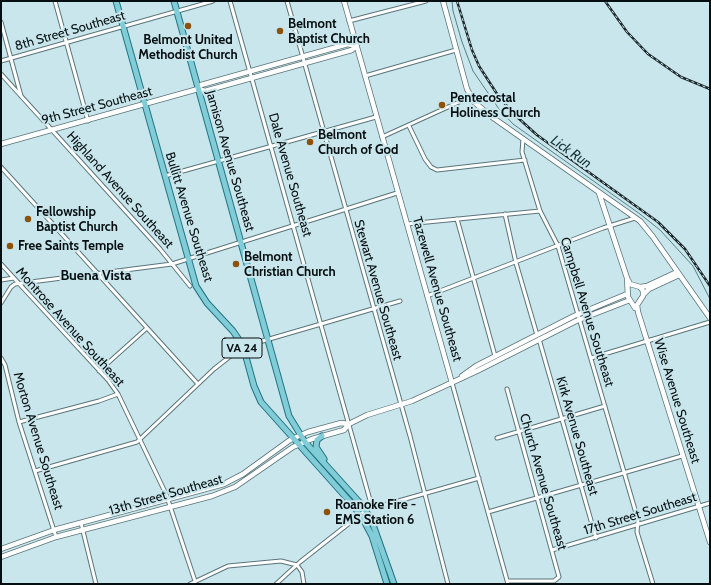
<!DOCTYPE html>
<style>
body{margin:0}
#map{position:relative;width:711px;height:585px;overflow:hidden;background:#c9e6ec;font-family:Cabin,sans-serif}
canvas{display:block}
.frame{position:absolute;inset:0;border:2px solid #050f11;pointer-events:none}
</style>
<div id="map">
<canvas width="711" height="585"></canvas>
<div class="frame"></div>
</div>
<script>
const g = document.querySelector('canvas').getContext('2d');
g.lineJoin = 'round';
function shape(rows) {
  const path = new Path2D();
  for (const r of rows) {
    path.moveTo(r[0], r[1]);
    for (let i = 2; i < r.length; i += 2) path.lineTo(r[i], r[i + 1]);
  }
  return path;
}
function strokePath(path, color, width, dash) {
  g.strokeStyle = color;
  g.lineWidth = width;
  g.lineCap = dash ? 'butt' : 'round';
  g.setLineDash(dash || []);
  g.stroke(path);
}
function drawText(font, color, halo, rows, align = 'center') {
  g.font = font + ' Cabin,sans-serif';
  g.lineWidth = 4;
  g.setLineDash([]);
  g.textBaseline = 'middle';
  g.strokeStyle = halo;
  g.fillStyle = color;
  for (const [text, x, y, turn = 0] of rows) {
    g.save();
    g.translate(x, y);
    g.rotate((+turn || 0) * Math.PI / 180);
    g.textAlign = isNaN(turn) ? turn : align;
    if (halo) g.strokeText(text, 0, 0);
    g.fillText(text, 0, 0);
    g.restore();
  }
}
strokePath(shape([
 [452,1,453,11,462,42,473,71,499,109,513,124,640,214,660,230,693,266,710,299]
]), '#538088', 1);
const street = shape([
 [55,1,88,121],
 [230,1,370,500,375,504,381,506,479,478],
 [287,1,410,436,448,584],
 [349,21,426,1],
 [1,22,21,96],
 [1,61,213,1],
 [1,74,160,249,190,286],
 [365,76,456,50],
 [409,126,425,159,431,167,437,170,525,160],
 [382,137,470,97],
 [523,139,522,152,540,211,558,246,565,270,638,520,637,532,653,584],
 [1,167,198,384],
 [165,176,376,117],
 [505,214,516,263,537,335],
 [457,219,495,356],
 [407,224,540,211],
 [1,264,108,380,118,394,166,494,195,581],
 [1,280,14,278],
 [427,296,603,228,635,218],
 [1,303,11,287,15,284,172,264,397,193],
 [539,339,596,538],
 [1,358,5,365,19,422,56,537],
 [591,358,710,322],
 [99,371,147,328],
 [452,383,508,584],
 [507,389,559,577,554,581,508,581],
 [19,422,99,401,118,394],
 [497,438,605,406],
 [35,471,137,442,214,369,242,347,400,301],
 [488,512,682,456],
 [81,523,96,584],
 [552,550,710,503],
 [297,565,302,572,304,584],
 [190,584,228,566,281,561,297,565],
 [276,584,300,562,366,510]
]);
const secondary = shape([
 [344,1,452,383],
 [443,1,467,89,474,102,492,117,640,221,653,237,710,318],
 [1,144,198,89,205,91,352,50,356,46,348,44,201,85,198,89],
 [599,193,627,278,628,297,635,308],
 [627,278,630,284,640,287,643,291,643,296,637,305,638,312,710,542],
 [640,287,647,286,677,272],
 [644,294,649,289,679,275],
 [462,376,476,366,574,316,627,294],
 [1,549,54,530,224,484,243,474,290,440,308,432,341,423,349,424],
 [1,557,56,537,212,496,235,487,293,447,312,439,344,430,349,424,367,415,412,401,477,371,576,321,630,300]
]);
const primary = shape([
 [116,1,196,286,207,303,233,331,239,340,246,357,254,386,261,402,353,505,364,521,372,536,387,584],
 [174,1,289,416,305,442,361,504,371,519,394,584],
 [322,436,317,440,316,447,324,459]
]);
strokePath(street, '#5a757a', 5);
strokePath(secondary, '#5a757a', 6);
strokePath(primary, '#207481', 7);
strokePath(street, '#fff', 3);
strokePath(secondary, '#fff', 4.5);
strokePath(primary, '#82ccd8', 5);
const rail = shape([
 [457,1,472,50,479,66,499,97,516,116,537,135,658,222,685,249,710,286],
 [605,1,627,32,648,54,681,77,710,89]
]);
strokePath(rail, '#1b272a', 2.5);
strokePath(rail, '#c9e6ec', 1, [3]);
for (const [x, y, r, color] of [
 [188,26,4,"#8c520b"],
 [280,31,4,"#8c520b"],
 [442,105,4,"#8c520b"],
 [310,142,4,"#8c520b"],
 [28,219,4,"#8c520b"],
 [10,246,4,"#8c520b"],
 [236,264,4,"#8c520b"],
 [327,512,4,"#8c520b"]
]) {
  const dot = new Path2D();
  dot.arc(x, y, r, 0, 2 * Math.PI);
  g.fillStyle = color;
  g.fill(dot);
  strokePath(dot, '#c9e6ec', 1.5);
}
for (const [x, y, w] of [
 [242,348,40]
]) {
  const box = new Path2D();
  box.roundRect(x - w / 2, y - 10, w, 20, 3);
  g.fillStyle = '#c9e6ec';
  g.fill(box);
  strokePath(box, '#050f11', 1);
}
drawText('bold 12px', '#050f11', null, [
 ["VA 24",242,348]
]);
drawText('bold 13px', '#050f11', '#c9e6ec', [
 ["Belmont",288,24],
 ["Baptist Church",288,39],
 ["Belmont United",188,40,"center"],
 ["Methodist Church",188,55,"center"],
 ["Pentecostal",450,98],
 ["Holiness Church",450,113],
 ["Belmont",318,135],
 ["Church of God",318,150],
 ["Fellowship",36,212],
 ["Baptist Church",36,227],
 ["Free Saints Temple",18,246],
 ["Belmont",244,257],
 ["Christian Church",244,272],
 ["Roanoke Fire -",335,505],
 ["EMS Station 6",335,520]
], 'left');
drawText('13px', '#050f11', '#c9e6ec', [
 ["8th Street Southeast",70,31,-16],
 ["9th Street Southeast",97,106,-15],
 ["Jamison Avenue Southeast",230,161,74],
 ["Dale Avenue Southeast",290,175,74],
 ["Highland Avenue Southeast",120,190,48],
 ["Bullitt Avenue Southeast",189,217,73],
 ["Tazewell Avenue Southeast",437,289,74],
 ["Stewart Avenue Southeast",378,290,74],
 ["Campbell Avenue Southeast",587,312,73],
 ["Montrose Avenue Southeast",70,327,48],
 ["Wise Avenue Southeast",677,401,73],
 ["Kirk Avenue Southeast",577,436,74],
 ["Morton Avenue Southeast",38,441,73],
 ["Church Avenue Southeast",543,482,74],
 ["13th Street Southeast",166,495,-16],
 ["17th Street Southeast",640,514,-17]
]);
drawText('italic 14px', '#16343a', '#c9e6ec', [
 ["Lick Run",571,152,35]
]);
drawText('bold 14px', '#050f11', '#c9e6ec', [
 ["Buena Vista",96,276]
]);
</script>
